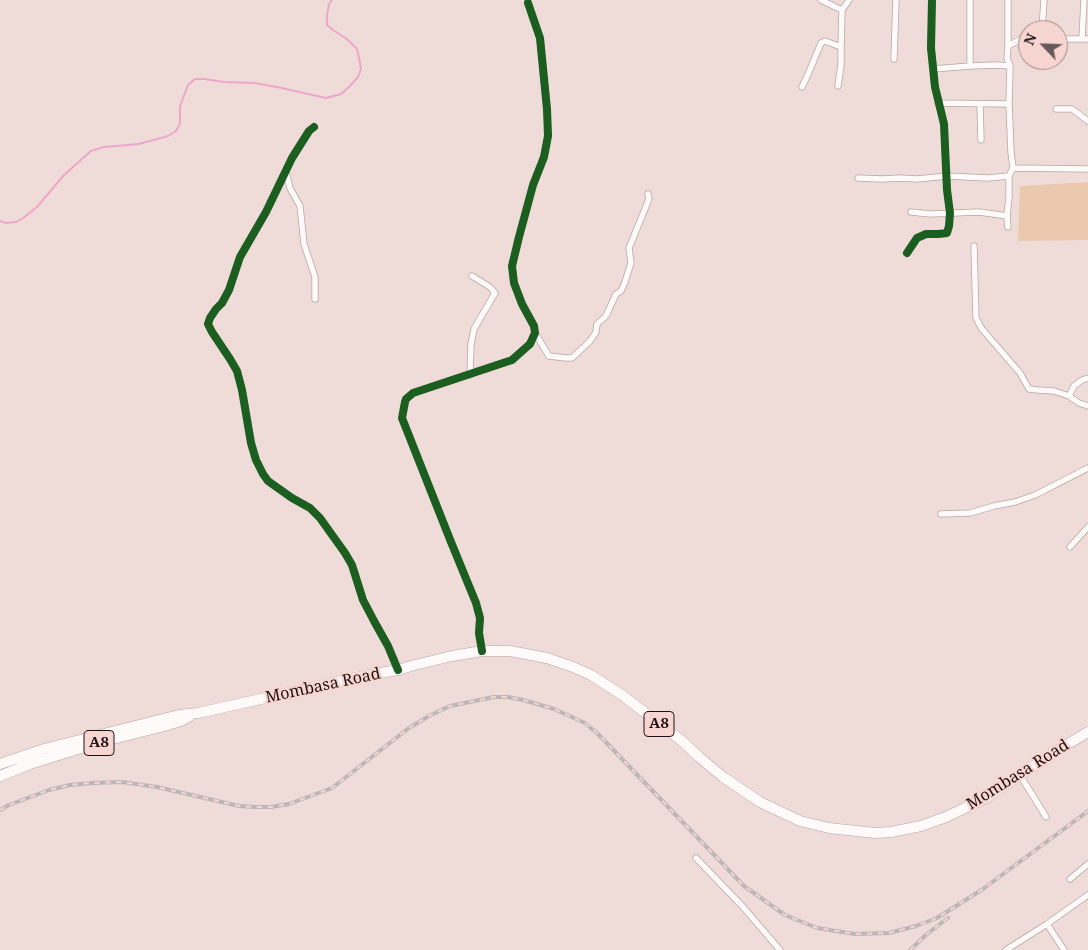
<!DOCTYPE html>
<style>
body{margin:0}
#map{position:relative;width:1088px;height:950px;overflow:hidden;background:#efdcd9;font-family:"Noto Serif",serif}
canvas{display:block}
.north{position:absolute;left:1018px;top:20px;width:50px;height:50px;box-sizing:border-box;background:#f7d5d1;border:1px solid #a08784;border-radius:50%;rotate:294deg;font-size:14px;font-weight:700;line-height:20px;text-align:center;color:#1e1211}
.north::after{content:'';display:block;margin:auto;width:18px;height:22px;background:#675957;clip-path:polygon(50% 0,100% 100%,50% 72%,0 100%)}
</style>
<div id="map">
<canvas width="1088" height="950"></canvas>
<div class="north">N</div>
</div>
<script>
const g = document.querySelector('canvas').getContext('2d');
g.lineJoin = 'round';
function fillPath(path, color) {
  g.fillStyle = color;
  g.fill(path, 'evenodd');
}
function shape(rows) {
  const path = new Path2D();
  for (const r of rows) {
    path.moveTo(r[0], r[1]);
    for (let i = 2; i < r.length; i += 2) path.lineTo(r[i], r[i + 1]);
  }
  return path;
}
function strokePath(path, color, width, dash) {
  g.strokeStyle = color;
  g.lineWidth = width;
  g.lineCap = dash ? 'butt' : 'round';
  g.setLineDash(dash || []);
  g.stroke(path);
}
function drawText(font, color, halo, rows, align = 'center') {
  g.font = font + ' "Noto Serif",serif';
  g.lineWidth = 4.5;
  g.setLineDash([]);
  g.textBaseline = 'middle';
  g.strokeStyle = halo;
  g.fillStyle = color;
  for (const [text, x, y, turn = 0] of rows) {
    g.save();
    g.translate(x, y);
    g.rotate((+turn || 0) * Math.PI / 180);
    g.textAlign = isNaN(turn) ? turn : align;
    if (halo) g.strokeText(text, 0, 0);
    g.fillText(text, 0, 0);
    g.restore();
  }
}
fillPath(shape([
 [1088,182,1088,240,1018,241,1020,186]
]), '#ebc9af');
strokePath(shape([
 [0,221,6,223,16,222,23,218,37,207,64,175,91,151,104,147,139,144,168,136,176,131,180,124,180,107,183,98,188,85,195,79,204,79,224,82,255,83,277,87,326,98,341,94,350,86,358,77,361,69,359,58,357,49,347,39,333,30,327,25,327,15,329,4,332,0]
]), '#eda7ca', 2);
const minor = shape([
 [821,0,842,10,849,0],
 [970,0,970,66,996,65,1010,66],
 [1008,0,1008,46],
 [1042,30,1044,0],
 [1058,39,1088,39],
 [1082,39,1084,0],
 [894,59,896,0],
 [933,69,970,66],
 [838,86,841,65,841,47],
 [802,87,809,72,821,43,825,41,841,47,842,10],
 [938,103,1009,104],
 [980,104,981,140],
 [1056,109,1072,109,1088,121],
 [314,127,309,131,292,158,266,212,240,257,229,290,222,303,216,309,210,318,208,324,212,332,230,359,237,371,242,390,251,443,256,460,263,474,268,481,292,498,310,508,320,518,345,553,352,565,363,600,374,621,388,646,398,670],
 [1013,168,1088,169],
 [286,172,290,188,300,206,304,244,315,277,315,299],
 [858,178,882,179,900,178,917,179,947,176,988,178,1009,176],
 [911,212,930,214,979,212,1007,216],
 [1008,227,1007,216,1009,197,1009,176,1013,168,1011,152,1009,104,1010,66,1007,58,1008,46,1023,38,1028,39],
 [974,246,976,318,982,329,1020,373,1029,389,1038,390,1054,391,1069,396,1079,403,1088,406],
 [907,253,917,238,926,234,938,234,947,233,949,226,950,213,947,190,944,124,935,87,931,48,932,0],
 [535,333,549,356,566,358,572,358,590,341,596,332,597,324,606,316,616,294,621,291,625,282,631,263,629,248,649,199,648,194],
 [470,375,471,344,474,329,495,293,490,287,472,276],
 [1069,396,1074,386,1082,380,1088,378],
 [941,514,970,513,994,506,1015,502,1035,495,1088,468],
 [1070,547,1088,527],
 [482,651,479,633,480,618,476,603,451,542,402,418,405,402,406,399,413,393,512,360,530,344,535,333,534,326,522,304,514,283,512,266,519,237,533,185,544,157,548,136,547,109,540,38,528,3],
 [1020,775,1046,817],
 [696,858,744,908,780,950],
 [1070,879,1088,864],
 [1047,924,1064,950],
 [1006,950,1047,924,1088,895]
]);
const trunk = shape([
 [0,764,44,749,179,715,198,713,368,675,398,670,411,666,452,656,482,651,510,651,547,658,573,667,591,675,622,695,682,741,699,757,723,777,760,802,800,821,829,828,875,833,891,832,921,826,946,817,986,798,1053,753,1088,732],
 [0,776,30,764,97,743,164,726,181,721,190,716]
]);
strokePath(minor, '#b4a6a4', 7);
strokePath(trunk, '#b4a6a4', 11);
strokePath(minor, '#fdfaf9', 5.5);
strokePath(trunk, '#fdfaf9', 10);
const rail = shape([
 [0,810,9,805,49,790,70,785,93,783,122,782,157,787,239,806,255,807,271,807,289,804,332,788,409,728,429,716,450,706,494,697,508,697,523,700,554,709,585,723,599,735,744,886,785,915,817,928,855,934,889,933,916,926,937,918,983,889,1088,811],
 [910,950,927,934,948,918]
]);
strokePath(rail, '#bcb7b6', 4);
strokePath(rail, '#f7d5d1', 2, [5.5]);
strokePath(shape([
 [314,127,309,131,292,158,266,212,240,257,229,290,222,303,216,309,210,318,208,324,212,332,230,359,237,371,242,390,251,443,256,460,263,474,268,481,292,498,310,508,320,518,345,553,352,565,363,600,374,621,388,646,398,670],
 [907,253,917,238,926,234,938,234,947,233,949,226,950,213,947,190,944,124,935,87,931,48,932,0],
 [482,651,479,633,480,618,476,603,451,542,402,418,405,402,406,399,413,393,512,360,530,344,535,333,534,326,522,304,514,283,512,266,519,237,533,185,544,157,548,136,547,109,540,38,528,3]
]), '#1b5e20', 8);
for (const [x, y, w] of [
 [659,724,30],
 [99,743,30]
]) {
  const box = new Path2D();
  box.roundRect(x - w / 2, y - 12.5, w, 25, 4);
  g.fillStyle = '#f7d5d1';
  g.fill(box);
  strokePath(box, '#1e1211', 1);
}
drawText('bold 15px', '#1e1211', null, [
 ["A8",659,724],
 ["A8",99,743]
]);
drawText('16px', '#1e1211', '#f7d5d1', [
 ["Mombasa Road",323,686,-12],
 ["Mombasa Road",1018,775,-32]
]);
</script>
